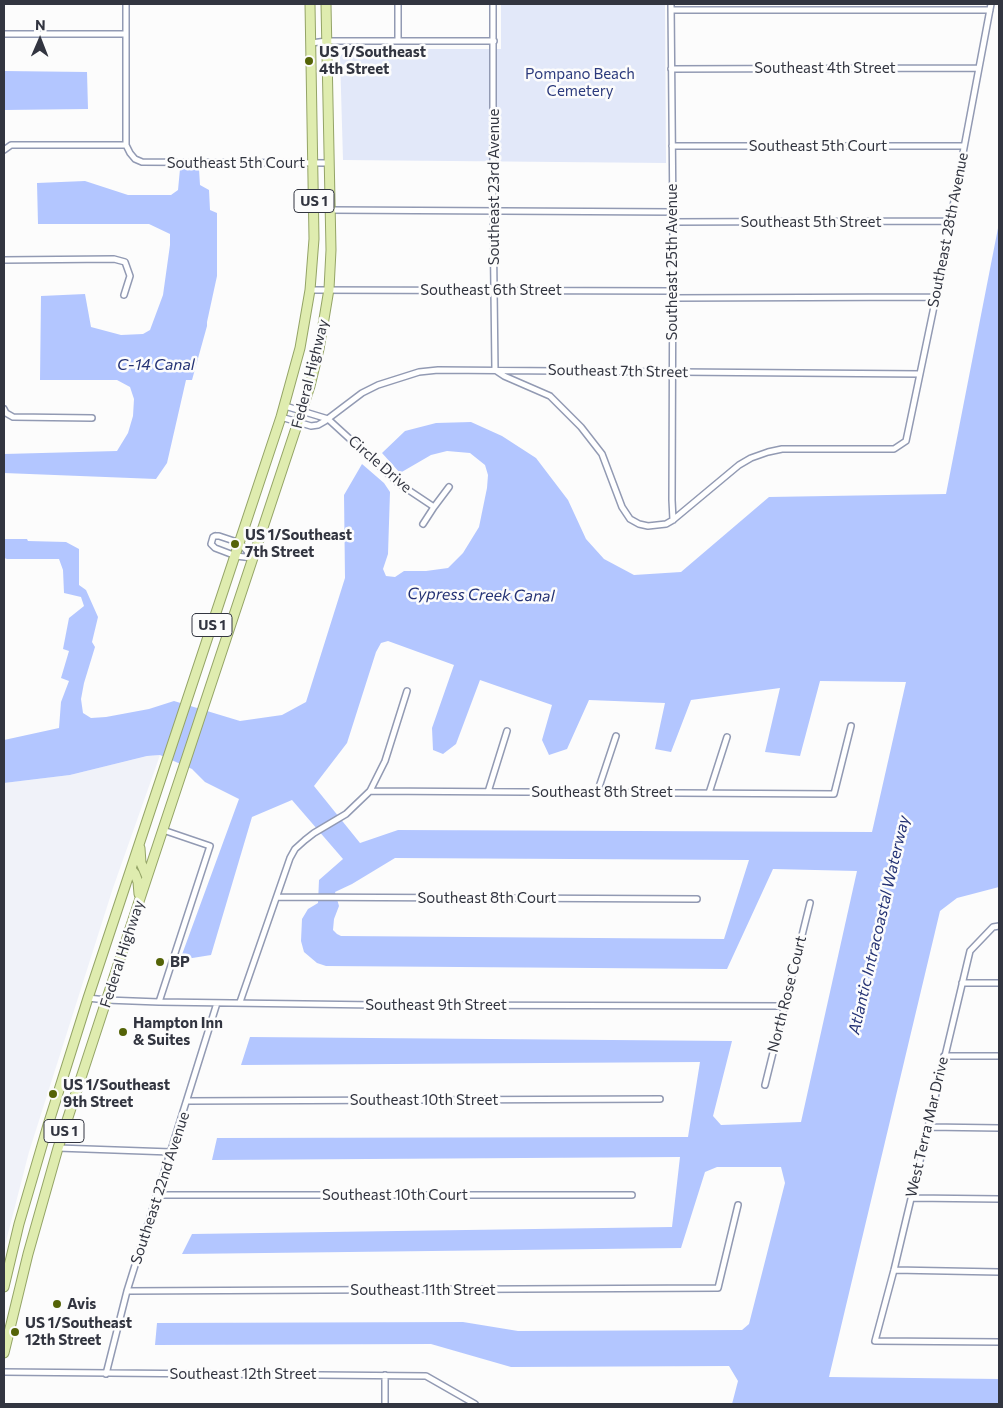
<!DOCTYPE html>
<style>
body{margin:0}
#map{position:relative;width:1003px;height:1408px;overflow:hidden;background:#fcfcfc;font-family:Commissioner,sans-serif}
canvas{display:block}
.frame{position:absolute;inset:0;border:5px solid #323540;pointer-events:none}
.north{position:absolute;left:15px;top:15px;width:50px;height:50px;-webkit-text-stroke:4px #fcfcfc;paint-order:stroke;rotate:1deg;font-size:14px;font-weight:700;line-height:20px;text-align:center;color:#323540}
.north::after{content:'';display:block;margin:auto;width:18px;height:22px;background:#323540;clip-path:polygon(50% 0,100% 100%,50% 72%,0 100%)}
</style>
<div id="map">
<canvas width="1003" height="1408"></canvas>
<div class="frame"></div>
<div class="north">N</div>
</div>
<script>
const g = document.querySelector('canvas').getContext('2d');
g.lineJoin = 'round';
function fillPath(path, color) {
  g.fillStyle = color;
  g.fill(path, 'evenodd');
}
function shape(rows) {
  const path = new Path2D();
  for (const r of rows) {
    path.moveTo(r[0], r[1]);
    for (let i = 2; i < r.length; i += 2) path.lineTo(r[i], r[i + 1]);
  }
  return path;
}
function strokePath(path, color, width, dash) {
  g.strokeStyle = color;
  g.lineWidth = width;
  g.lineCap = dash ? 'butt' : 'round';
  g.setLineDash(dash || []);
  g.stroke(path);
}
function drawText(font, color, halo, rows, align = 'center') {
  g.font = font + ' Commissioner,sans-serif';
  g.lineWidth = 5;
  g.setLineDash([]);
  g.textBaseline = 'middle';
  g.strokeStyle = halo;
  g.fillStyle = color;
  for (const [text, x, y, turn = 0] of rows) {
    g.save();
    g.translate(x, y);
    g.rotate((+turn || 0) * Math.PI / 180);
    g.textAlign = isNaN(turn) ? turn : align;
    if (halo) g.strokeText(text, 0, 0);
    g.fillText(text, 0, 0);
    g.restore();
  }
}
fillPath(shape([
 [160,755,113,888,29,1152,4,1249,4,783,70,775,147,756]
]), '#f0f2f9');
fillPath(shape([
 [501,4,665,4,666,163,343,160,340,56,349,49,501,49]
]), '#e2e8f9');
fillPath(shape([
 [4,71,87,72,88,109,4,110],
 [180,169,199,169,200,185,209,190,210,210,217,213,217,276,207,322,207,326,192,380,186,380,167,463,156,479,4,473,4,454,117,451,128,433,133,416,134,399,130,387,117,380,40,380,41,296,85,294,91,327,121,335,143,334,150,330,163,295,170,245,170,234,149,224,38,224,37,183,85,181,128,195,171,195,178,190],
 [999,223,999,887,957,898,940,911,829,1377,999,1379,999,1404,732,1404,738,1381,729,1366,511,1367,431,1344,155,1345,157,1323,463,1322,518,1331,742,1330,749,1324,785,1183,781,1167,717,1167,705,1172,681,1248,182,1254,192,1234,672,1227,680,1157,212,1160,217,1138,688,1137,700,1062,241,1065,250,1037,732,1041,713,1116,721,1125,801,1122,857,871,773,869,727,969,326,966,317,963,304,952,301,941,302,919,308,909,318,903,319,880,343,859,292,800,252,817,211,955,180,960,239,799,205,782,192,769,160,755,147,756,70,775,4,783,4,740,59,728,61,702,69,681,61,678,69,651,63,649,69,618,84,606,81,597,64,593,63,570,59,559,7,559,4,558,4,539,27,539,28,541,66,542,79,549,79,585,86,590,98,617,92,642,95,647,84,683,81,699,83,713,91,718,106,717,149,709,174,701,240,721,282,715,306,702,345,578,344,495,362,464,384,483,390,492,388,554,383,569,386,576,395,577,404,571,426,571,448,568,463,553,479,527,487,488,488,475,485,465,470,453,447,451,431,455,400,473,382,453,405,431,436,423,471,422,502,436,536,458,568,500,586,539,604,559,634,575,681,572,769,497,946,494],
 [388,641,454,665,432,728,433,750,443,754,456,744,480,680,552,705,542,740,549,755,567,749,589,700,665,703,655,749,671,752,691,700,780,688,765,752,800,756,820,681,906,682,872,832,398,830,360,843,314,786,347,743,376,652,381,643],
 [395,858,748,860,749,860,724,939,341,936,337,934,333,930,334,919,339,906,335,892,352,884]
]), '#b3c6ff');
const minor = shape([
 [126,4,126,145,130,153,135,159,142,162,329,163],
 [493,4,493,210,495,370],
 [671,4,673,222,672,500,673,520],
 [671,10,990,10],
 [4,34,126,34],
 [398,41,398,4],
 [311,43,327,41,494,41],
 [671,69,979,68],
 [672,146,964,146],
 [4,150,11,145,126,145],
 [331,210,673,212],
 [673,222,950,221],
 [4,260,114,259,125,262,130,276,124,295],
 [310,290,672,291],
 [673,298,936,297],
 [495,370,504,376,550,396,581,427,602,454,622,507,630,519,639,524,648,526,666,524,673,520,739,465,751,458,768,452,782,449,894,449,906,441,936,297,991,4],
 [285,406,328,419,398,483,434,507,449,487],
 [4,409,6,413,13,417,92,418],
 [281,417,311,426,318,425,325,421,362,393,378,385,419,372,438,370,920,374],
 [423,524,434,507],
 [215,536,219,536,240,543,253,558,236,556,215,548,211,544,213,537,215,536],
 [370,791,834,794,851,726],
 [488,792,507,731],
 [597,793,616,736],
 [709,793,727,737],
 [277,897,697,899],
 [999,926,993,927,970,951,894,1270,875,1341,999,1342],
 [962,983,999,983],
 [88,998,106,1000,159,1002,376,1005,784,1006],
 [159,1002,210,846,163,830],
 [240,1002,290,858,295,849,305,840,314,833,346,814,370,791,385,761,407,691],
 [944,1056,999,1056],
 [765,1085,810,903],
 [187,1101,660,1099],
 [928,1127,999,1128],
 [58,1148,171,1152],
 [157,1195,632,1195],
 [911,1198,999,1199],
 [894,1270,999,1272],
 [127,1291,718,1288,738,1205],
 [4,1372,426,1376,475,1404],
 [106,1374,127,1291,217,1003],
 [385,1404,385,1375]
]);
const primary = shape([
 [140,848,141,863,147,877],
 [131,869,135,874,138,882,139,894],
 [4,1287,19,1224,48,1125,88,998,281,417,300,348,310,290,314,239,310,4],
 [4,1353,28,1254,58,1148,111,986,298,422,310,386,319,349,329,289,331,250,326,4]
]);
strokePath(minor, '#929ab3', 8);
strokePath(primary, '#94a466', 11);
strokePath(minor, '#fff', 5);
strokePath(primary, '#dfecaf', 9);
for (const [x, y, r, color] of [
 [309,61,5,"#546307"],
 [235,544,5,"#546307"],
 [160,962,5,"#546307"],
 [123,1032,5,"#546307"],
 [53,1094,5,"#546307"],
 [57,1304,5,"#546307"],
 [15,1332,5,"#546307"]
]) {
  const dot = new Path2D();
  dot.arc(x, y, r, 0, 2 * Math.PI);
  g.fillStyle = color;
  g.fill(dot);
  strokePath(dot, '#fcfcfc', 2);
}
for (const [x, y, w] of [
 [314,201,40],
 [212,625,40],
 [64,1131,40]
]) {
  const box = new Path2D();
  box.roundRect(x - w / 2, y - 11.5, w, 23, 4);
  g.fillStyle = '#fcfcfc';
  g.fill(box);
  strokePath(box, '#323540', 1);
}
drawText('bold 14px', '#323540', null, [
 ["US 1",314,201],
 ["US 1",212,625],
 ["US 1",64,1131]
]);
drawText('bold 15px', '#323540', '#fcfcfc', [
 ["US 1/Southeast",319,52],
 ["4th Street",319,69],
 ["US 1/Southeast",245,535],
 ["7th Street",245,552],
 ["BP",170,962],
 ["Hampton Inn",133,1023],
 ["& Suites",133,1040],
 ["US 1/Southeast",63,1085],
 ["9th Street",63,1102],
 ["Avis",67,1304],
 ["US 1/Southeast",25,1323],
 ["12th Street",25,1340]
], 'left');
drawText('15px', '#323540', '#fcfcfc', [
 ["Southeast 4th Street",825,68],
 ["Southeast 5th Court",818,146],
 ["Southeast 5th Court",236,163],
 ["Southeast 23rd Avenue",494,187,-90],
 ["Southeast 5th Street",811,222],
 ["Southeast 28th Avenue",948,230,-79],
 ["Southeast 25th Avenue",672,262,-90],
 ["Southeast 6th Street",491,290],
 ["Southeast 7th Street",618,371,1],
 ["Federal Highway",310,374,-76],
 ["Circle Drive",380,464,41],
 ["Southeast 8th Street",602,792],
 ["Southeast 8th Court",487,898],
 ["Federal Highway",122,954,-72],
 ["North Rose Court",787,994,-76],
 ["Southeast 9th Street",436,1005],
 ["Southeast 10th Street",424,1100],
 ["West Terra Mar Drive",927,1127,-77],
 ["Southeast 22nd Avenue",160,1188,-72],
 ["Southeast 10th Court",395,1195],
 ["Southeast 11th Street",423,1290],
 ["Southeast 12th Street",243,1374]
]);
drawText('15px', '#2b3a7c', '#fcfcfc', [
 ["Pompano Beach",580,74],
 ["Cemetery",580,91]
]);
drawText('italic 16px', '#243274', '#fcfcfc', [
 ["C-14 Canal",156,365],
 ["Cypress Creek Canal",481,595,1],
 ["Atlantic Intracoastal Waterway",879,925,-77]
]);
</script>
